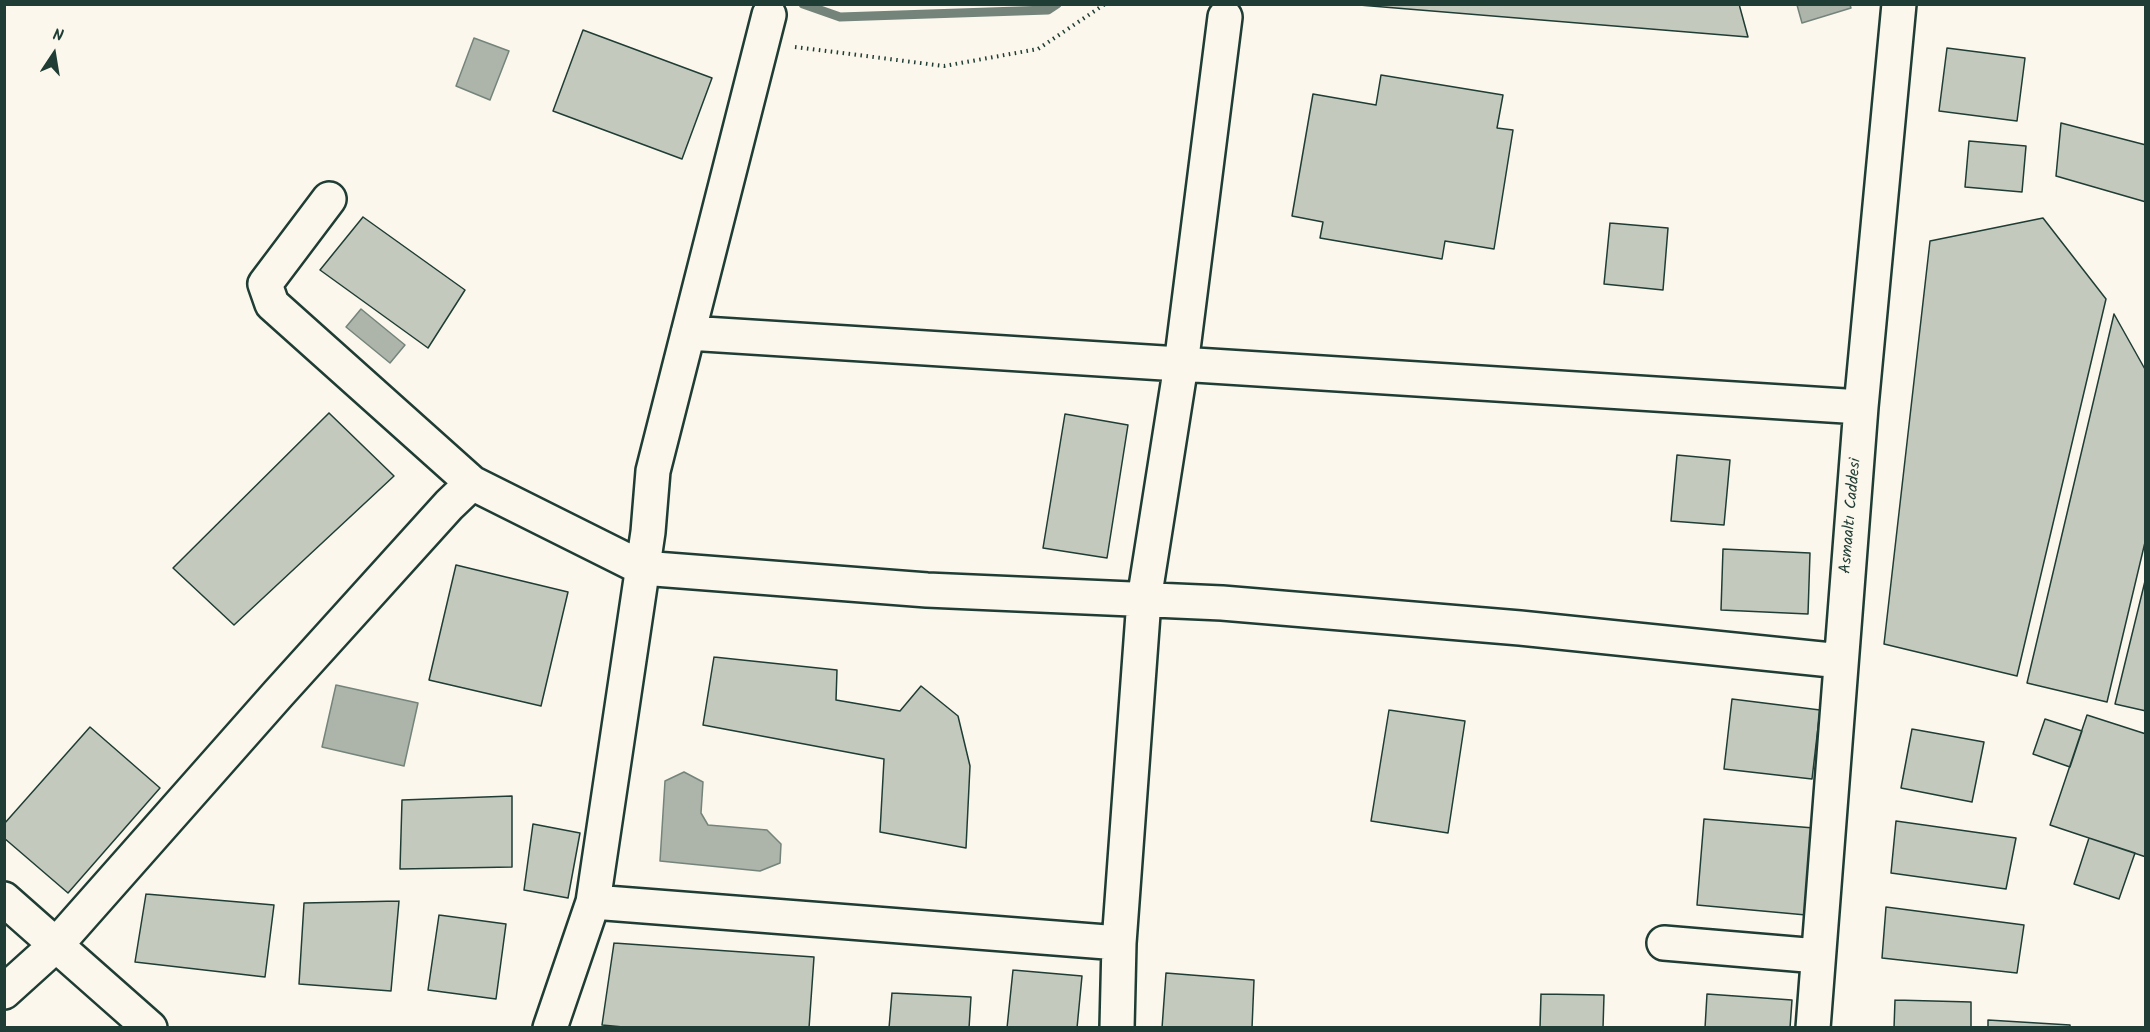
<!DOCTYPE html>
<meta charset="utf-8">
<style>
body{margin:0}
#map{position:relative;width:2150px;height:1032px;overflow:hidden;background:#fbf7ec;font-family:Kalam,sans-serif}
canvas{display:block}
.frame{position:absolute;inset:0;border:6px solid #1f3d34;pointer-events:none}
.north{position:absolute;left:24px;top:24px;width:60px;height:60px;-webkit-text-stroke:4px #fbf7ec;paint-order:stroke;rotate:12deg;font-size:16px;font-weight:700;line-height:24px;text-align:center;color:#1f3d34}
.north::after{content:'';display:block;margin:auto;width:21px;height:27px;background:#1f3d34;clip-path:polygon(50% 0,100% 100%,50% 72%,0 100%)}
</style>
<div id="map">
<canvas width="2150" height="1032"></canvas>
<div class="frame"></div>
<div class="north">N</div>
</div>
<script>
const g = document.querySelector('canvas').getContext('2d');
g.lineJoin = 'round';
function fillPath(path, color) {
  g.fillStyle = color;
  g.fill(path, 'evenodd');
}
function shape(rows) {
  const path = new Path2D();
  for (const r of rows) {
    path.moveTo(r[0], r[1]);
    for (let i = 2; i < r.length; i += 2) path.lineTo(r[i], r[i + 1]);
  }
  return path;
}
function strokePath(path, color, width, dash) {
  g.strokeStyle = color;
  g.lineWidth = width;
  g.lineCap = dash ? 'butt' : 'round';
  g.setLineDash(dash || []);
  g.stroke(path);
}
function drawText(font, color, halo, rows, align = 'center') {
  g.font = font + ' Kalam,sans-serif';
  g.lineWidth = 5;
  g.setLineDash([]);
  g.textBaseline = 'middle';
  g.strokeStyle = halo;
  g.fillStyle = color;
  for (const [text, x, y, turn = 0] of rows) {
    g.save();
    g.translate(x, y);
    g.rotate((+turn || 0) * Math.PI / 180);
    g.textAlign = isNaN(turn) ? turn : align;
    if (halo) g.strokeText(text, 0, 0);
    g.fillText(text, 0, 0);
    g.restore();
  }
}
const water = shape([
 [1797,5,1850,5,1851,8,1802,23,1797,5],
 [474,38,509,51,490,100,456,86,474,38],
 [361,309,405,345,390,363,346,327,361,309],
 [336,685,418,703,404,766,322,747,336,685],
 [684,772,703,782,701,813,708,825,767,830,781,844,780,863,760,871,660,861,665,781,684,772]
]);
fillPath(water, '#adb4aa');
strokePath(water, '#74847b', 1.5);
strokePath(shape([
 [803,4,840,17,1048,10,1057,4]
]), '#74847b', 9);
const building = shape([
 [1347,4,1739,4,1748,37,1347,4],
 [583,30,712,78,682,159,553,111,583,30],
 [1947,48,2025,58,2017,121,1939,111,1947,48],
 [1381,75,1503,95,1497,128,1513,130,1494,249,1445,241,1442,259,1320,238,1323,222,1292,216,1313,94,1376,105,1381,75],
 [2061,123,2146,145,2146,202,2056,176,2061,123],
 [1969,141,2026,146,2022,192,1965,187,1969,141],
 [363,217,465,290,428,348,320,270,363,217],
 [2043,218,2106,299,2017,676,1884,644,1930,241,2043,218],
 [1610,223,1668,228,1663,290,1604,284,1610,223],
 [2114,314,2146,371,2146,538,2107,702,2027,683,2114,314],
 [329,413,394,476,234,625,173,568,329,413],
 [1065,414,1128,425,1107,558,1043,548,1065,414],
 [1677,455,1730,460,1724,525,1671,521,1677,455],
 [1723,549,1810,553,1808,614,1721,610,1723,549],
 [456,565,568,592,541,706,429,680,456,565],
 [2146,577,2146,711,2115,704,2146,577],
 [714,657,837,670,836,700,900,711,921,686,958,716,970,766,966,848,880,832,884,759,703,725,714,657],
 [1732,699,1820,710,1812,779,1724,769,1732,699],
 [1389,710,1465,721,1448,833,1371,821,1389,710],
 [2087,715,2146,734,2146,857,2050,825,2087,715],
 [2045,719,2082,731,2070,767,2033,754,2045,719],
 [90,727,160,788,68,893,4,838,4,824,90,727],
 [1912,729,1984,742,1972,802,1901,788,1912,729],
 [512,796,512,867,400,869,402,800,512,796],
 [1704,819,1814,828,1806,915,1697,905,1704,819],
 [1896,821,2016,838,2006,889,1891,873,1896,821],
 [533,824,580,833,568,898,524,890,533,824],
 [2089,838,2135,853,2119,899,2074,884,2089,838],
 [146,894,274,905,265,977,135,962,146,894],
 [399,901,391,991,299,984,304,903,399,901],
 [1886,907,2024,925,2017,973,1882,958,1886,907],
 [439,915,506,924,496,999,428,990,439,915],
 [614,943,814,957,809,1028,634,1028,602,1025,614,943],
 [1013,970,1082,976,1077,1028,1007,1028,1013,970],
 [1166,973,1254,980,1252,1028,1162,1028,1166,973],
 [892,993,971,997,969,1028,889,1028,892,993],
 [1541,994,1604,995,1603,1028,1540,1028,1541,994],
 [1707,994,1792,1000,1790,1028,1705,1028,1707,994],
 [1895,1000,1971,1002,1971,1028,1894,1028,1895,1000],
 [1988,1020,2070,1025,2070,1028,1988,1028,1988,1020]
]);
fillPath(building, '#c4c9be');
strokePath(building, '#1f3d34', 1.5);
const minor = shape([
 [329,199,265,284,272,304,472,483],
 [688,333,1861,407],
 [4,899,150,1028],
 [593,902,1119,943,1117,1028],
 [1119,943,1144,600,1181,365,1225,17],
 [1664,943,1818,956],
 [4,992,56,945,278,694,449,505,472,483,642,568,927,590,1222,603,1520,628,1841,661],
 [550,1028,593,902,648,532,653,471,769,15],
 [1813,1028,1861,407,1899,4]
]);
strokePath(minor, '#1f3d34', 38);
strokePath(shape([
 [795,47,944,66,1038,49,1105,4]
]), '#1f3d34', 4, [1.5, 4.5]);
strokePath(minor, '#fbf7ec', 33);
drawText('16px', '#1f3d34', '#fbf7ec', [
 ["Asmaaltı Caddesi",1852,516,-85]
]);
</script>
